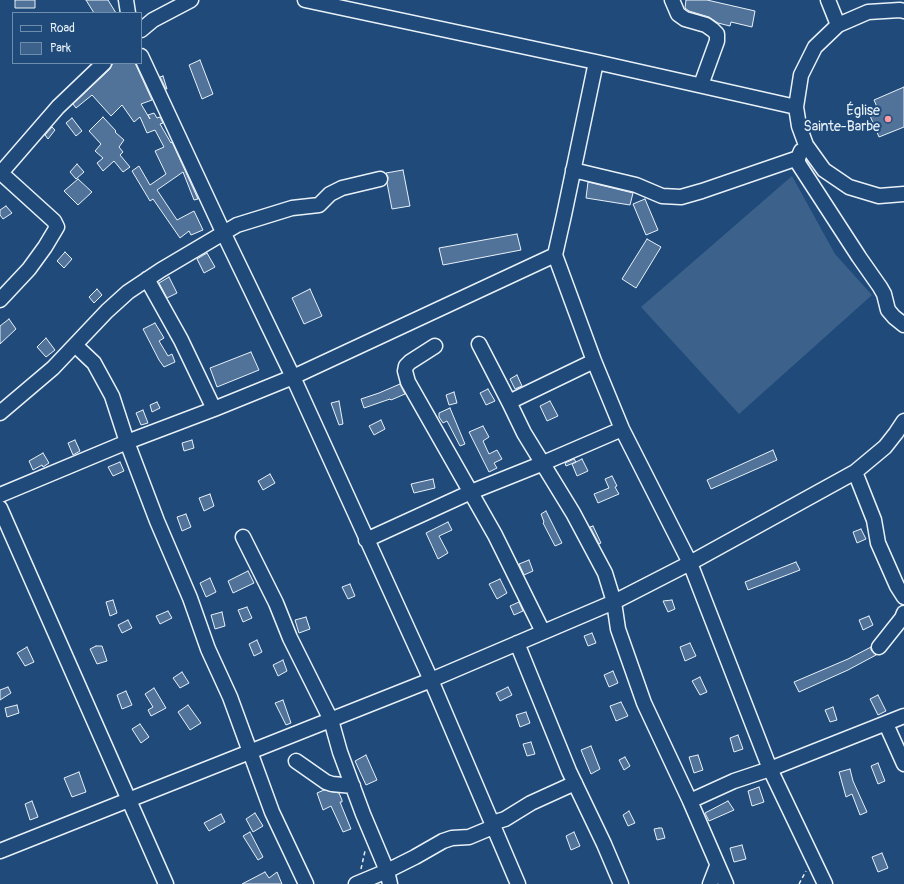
<!DOCTYPE html>
<meta charset="utf-8">
<style>
body{margin:0}
#map{position:relative;width:904px;height:884px;overflow:hidden;background:#1f4a7a;font-family:Pangolin,sans-serif}
canvas{display:block}
.legend{position:absolute;left:12px;top:12px;width:130px;height:52px;box-sizing:border-box;background:#1f4a7a;border:1px solid #6f8dac;margin:0;padding:5px 7px;list-style:none;font-size:12px;color:#e8f1f8}
.legend li{display:flex;align-items:center;gap:8px;height:20px}
.legend b{width:20px;border:1px solid #6f8dac}
</style>
<div id="map">
<canvas width="904" height="884"></canvas>
<ul class="legend">
<li><b style="height:5px;background:#1f4a7a"></b>Road</li>
<li><b style="height:11px;background:#3c628c"></b>Park</li>
</ul>
</div>
<script>
const g = document.querySelector('canvas').getContext('2d');
g.lineJoin = 'round';
function fillPath(path, color) {
  g.fillStyle = color;
  g.fill(path, 'evenodd');
}
function shape(rows) {
  const path = new Path2D();
  for (const r of rows) {
    path.moveTo(r[0], r[1]);
    for (let i = 2; i < r.length; i += 2) path.lineTo(r[i], r[i + 1]);
  }
  return path;
}
function strokePath(path, color, width, dash) {
  g.strokeStyle = color;
  g.lineWidth = width;
  g.lineCap = dash ? 'butt' : 'round';
  g.setLineDash(dash || []);
  g.stroke(path);
}
function drawText(font, color, halo, rows, align = 'center') {
  g.font = font + ' Pangolin,sans-serif';
  g.lineWidth = 4;
  g.setLineDash([]);
  g.textBaseline = 'middle';
  g.strokeStyle = halo;
  g.fillStyle = color;
  for (const [text, x, y, turn = 0] of rows) {
    g.save();
    g.translate(x, y);
    g.rotate((+turn || 0) * Math.PI / 180);
    g.textAlign = isNaN(turn) ? turn : align;
    if (halo) g.strokeText(text, 0, 0);
    g.fillText(text, 0, 0);
    g.restore();
  }
}
fillPath(shape([
 [792,176,835,254,872,295,739,414,641,307]
]), '#3c628c');
const building = shape([
 [15,0,35,0,35,8,15,8,15,0],
 [86,0,108,0,116,13,94,13,86,0],
 [686,0,707,0,755,11,752,27,731,22,730,26,718,23,709,17,689,11,685,8,686,0],
 [200,60,213,94,202,99,189,65,200,60],
 [113,63,135,63,152,100,141,104,150,119,148,115,154,113,157,118,160,117,163,123,160,124,171,143,172,142,198,199,194,200,183,172,157,190,177,220,194,211,203,230,191,235,189,231,180,238,153,199,150,201,132,171,139,166,150,185,166,174,155,151,164,147,155,130,147,133,140,117,134,122,122,105,111,116,92,95,76,108,73,104,110,69,113,63],
 [163,76,167,89,166,89,160,77,163,76],
 [904,87,904,127,879,137,868,111,877,107,874,100,904,87],
 [103,117,116,131,115,132,124,140,119,147,123,152,120,155,130,167,123,172,114,161,103,171,97,163,103,158,95,151,101,144,89,131,103,117],
 [72,118,82,131,76,136,66,123,72,118],
 [52,127,55,130,48,139,45,135,52,127],
 [77,164,84,172,76,179,70,172,77,164],
 [403,170,410,206,392,209,387,183,388,177,386,173,403,170],
 [78,179,92,192,78,205,64,191,78,179],
 [588,182,633,193,630,205,586,198,588,182],
 [645,199,658,230,646,235,633,204,645,199],
 [6,206,12,213,3,219,0,215,0,210,6,206],
 [517,234,521,250,443,265,439,248,517,234],
 [647,239,661,247,636,288,622,279,647,239],
 [65,252,72,259,64,268,57,261,65,252],
 [207,253,215,267,204,273,197,259,207,253],
 [169,277,177,293,167,298,159,283,169,277],
 [97,289,102,295,94,303,89,297,97,289],
 [310,289,322,316,304,324,292,298,310,289],
 [9,319,16,329,0,344,0,326,9,319],
 [155,323,164,338,159,341,168,356,172,354,175,362,164,367,159,360,143,329,155,323],
 [46,338,55,350,46,357,37,347,46,338],
 [251,352,259,370,217,387,210,368,251,352],
 [517,375,522,386,515,389,510,379,517,375],
 [400,384,405,394,391,400,390,399,364,408,361,399,379,393,400,384],
 [488,389,495,401,486,405,480,393,488,389],
 [454,392,457,403,449,405,446,395,454,392],
 [339,401,343,424,339,425,331,403,339,401],
 [550,401,558,416,547,421,540,406,550,401],
 [157,402,160,408,152,412,150,405,157,402],
 [450,408,465,444,460,446,447,421,443,423,439,417,439,413,450,408],
 [143,410,148,423,141,425,136,413,143,410],
 [381,420,385,429,374,435,369,426,381,420],
 [483,426,489,437,483,441,489,454,497,450,502,459,494,463,497,468,489,472,469,432,483,426],
 [75,440,80,451,73,455,68,443,75,440],
 [192,440,194,448,184,451,182,443,192,440],
 [773,450,777,460,711,489,707,480,773,450],
 [43,453,49,463,43,467,42,465,33,470,29,461,43,453],
 [574,459,576,462,566,466,565,463,574,459],
 [582,459,588,471,577,476,572,464,582,459],
 [120,462,124,471,113,476,108,467,120,462],
 [270,474,275,483,263,490,258,481,270,474],
 [612,476,617,486,615,487,619,494,598,503,594,494,609,488,605,479,612,476],
 [433,479,435,488,414,493,411,484,433,479],
 [210,494,214,506,204,511,199,498,210,494],
 [546,511,562,543,555,546,543,523,544,522,541,514,546,511],
 [186,514,191,527,182,531,177,517,186,514],
 [448,522,452,530,439,536,448,553,438,559,426,533,448,522],
 [593,526,601,543,599,544,590,527,593,526],
 [861,529,866,539,857,543,853,532,861,529],
 [529,560,533,571,524,575,519,564,529,560],
 [796,562,800,570,748,590,745,582,796,562],
 [248,571,254,583,233,593,228,581,248,571],
 [210,578,216,592,206,597,200,583,210,578],
 [500,579,507,593,497,599,489,584,500,579],
 [350,584,355,596,348,599,342,587,350,584],
 [113,600,117,613,110,616,106,602,113,600],
 [672,600,675,609,668,612,663,601,672,600],
 [519,602,523,611,514,615,510,606,519,602],
 [247,607,252,618,243,622,238,610,247,607],
 [168,611,172,618,160,624,156,616,168,611],
 [222,612,225,626,215,629,211,615,222,612],
 [869,616,873,625,863,630,859,620,869,616],
 [306,617,310,629,299,633,295,620,306,617],
 [128,620,132,628,122,633,118,625,128,620],
 [592,633,596,643,588,646,584,636,592,633],
 [257,640,262,652,254,656,249,644,257,640],
 [690,643,696,656,685,661,680,647,690,643],
 [96,646,102,646,107,661,97,664,90,649,96,646],
 [27,647,34,662,25,666,17,653,27,647],
 [871,647,871,650,876,655,848,670,799,692,794,682,848,659,871,647],
 [283,660,287,671,278,676,273,665,283,660],
 [613,671,618,683,609,687,604,675,613,671],
 [182,672,189,683,180,688,173,678,182,672],
 [700,677,707,692,700,695,692,681,700,677],
 [8,687,11,693,0,700,0,690,8,687],
 [508,687,512,695,500,701,496,693,508,687],
 [154,688,166,708,151,716,148,710,153,707,145,694,154,688],
 [126,691,132,705,122,709,117,695,126,691],
 [878,695,886,711,878,715,870,699,878,695],
 [283,700,291,723,286,725,275,703,283,700],
 [621,702,628,716,616,721,610,706,621,702],
 [17,705,19,713,7,717,5,708,17,705],
 [188,705,201,723,190,730,178,712,188,705],
 [833,707,837,720,830,722,825,710,833,707],
 [526,712,530,723,520,727,516,715,526,712],
 [140,724,149,737,141,743,132,729,140,724],
 [738,735,743,749,734,752,730,738,738,735],
 [531,742,535,754,527,756,523,744,531,742],
 [591,746,600,769,591,774,581,750,591,746],
 [366,755,377,780,366,785,355,761,366,755],
 [698,755,703,770,694,773,689,757,698,755],
 [625,757,630,766,624,770,619,760,625,757],
 [878,763,885,781,878,784,871,766,878,763],
 [850,769,853,781,867,812,860,815,852,794,846,797,839,772,850,769],
 [79,772,86,792,72,797,64,778,79,772],
 [759,787,764,802,752,806,748,791,759,787],
 [324,790,339,793,342,800,342,802,340,802,351,829,343,832,331,806,323,810,317,793,324,790],
 [32,801,38,817,30,820,25,804,32,801],
 [728,801,734,810,709,821,705,813,728,801],
 [629,811,635,823,628,826,623,815,629,811],
 [255,813,263,826,253,832,246,819,255,813],
 [221,814,225,822,209,831,204,823,221,814],
 [659,828,662,828,665,838,657,840,654,829,659,828],
 [250,832,263,857,258,860,243,836,250,832],
 [574,832,580,846,571,850,566,836,574,832],
 [742,845,746,859,734,862,730,848,742,845],
 [882,853,888,868,878,872,872,857,882,853],
 [265,872,269,878,277,872,282,884,242,884,265,872]
]);
fillPath(building, '#517399');
strokePath(building, '#e8f1f8', 1);
const minor = shape([
 [126,0,128,13],
 [305,0,596,62,796,107],
 [672,0,678,14,685,19,706,25,713,30,717,34,717,41,701,85],
 [828,0,838,25],
 [904,11,900,10,868,12,838,25,815,47,801,75,796,107,799,126,806,145,824,170,849,187,879,196,904,194],
 [141,30,153,20,191,0],
 [141,56,224,234,293,377,431,680,518,884],
 [596,62,564,215,555,255,594,361,622,429,690,563,770,769,825,884],
 [801,151,798,158,798,163,859,257,880,287,884,294,888,310,894,317,904,325],
 [573,170,636,185,662,196,681,197,702,191,798,158],
 [0,174,58,107,104,63],
 [147,279,181,340,214,409],
 [0,300,29,269,45,247,57,227,54,221,1,173],
 [479,344,509,402,524,433,573,513,605,573,614,602,618,629,644,703,690,801,734,781,770,769,904,716],
 [75,345,94,363,112,396,127,442,157,521,190,598,208,649,230,697,272,812,306,884],
 [435,346,410,362,406,366,405,371,408,382,495,535,543,632],
 [509,402,594,361],
 [0,413,53,368,107,311,128,292,161,270,237,225,292,208,319,205,330,194,342,188,380,179],
 [855,472,874,520,878,543,897,586,904,597],
 [0,495,127,442,214,409,293,377,555,255],
 [0,508,166,884],
 [243,537,276,603,290,638,331,720,340,752,363,814,387,871,356,884],
 [366,540,471,492,541,464,622,429],
 [517,643,569,771,604,844,621,884],
 [879,647,902,618,904,613],
 [886,724,904,764],
 [296,761,326,782,332,784,353,786],
 [690,801,726,884],
 [492,823,505,819,531,803,575,783],
 [0,851,431,680,614,602,690,563,855,472,885,447,896,433,904,421],
 [390,884,387,871,415,857,443,841,452,838,469,837,493,827],
 [710,884,717,866]
]);
strokePath(minor, '#e8f1f8', 17);
strokePath(shape([
 [361,869,365,851],
 [799,884,806,871]
]), '#e8f1f8', 1.5, [4, 3]);
strokePath(minor, '#1f4a7a', 14);
for (const [x, y, r, color] of [
 [888,119,4,"#ff9aa2"]
]) {
  const dot = new Path2D();
  dot.arc(x, y, r, 0, 2 * Math.PI);
  g.fillStyle = color;
  g.fill(dot);
  strokePath(dot, '#1f4a7a', 1.5);
}
drawText('14px', '#e8f1f8', '#1f4a7a', [
 ["Église",880,111],
 ["Sainte-Barbe",880,127]
], 'right');
</script>
